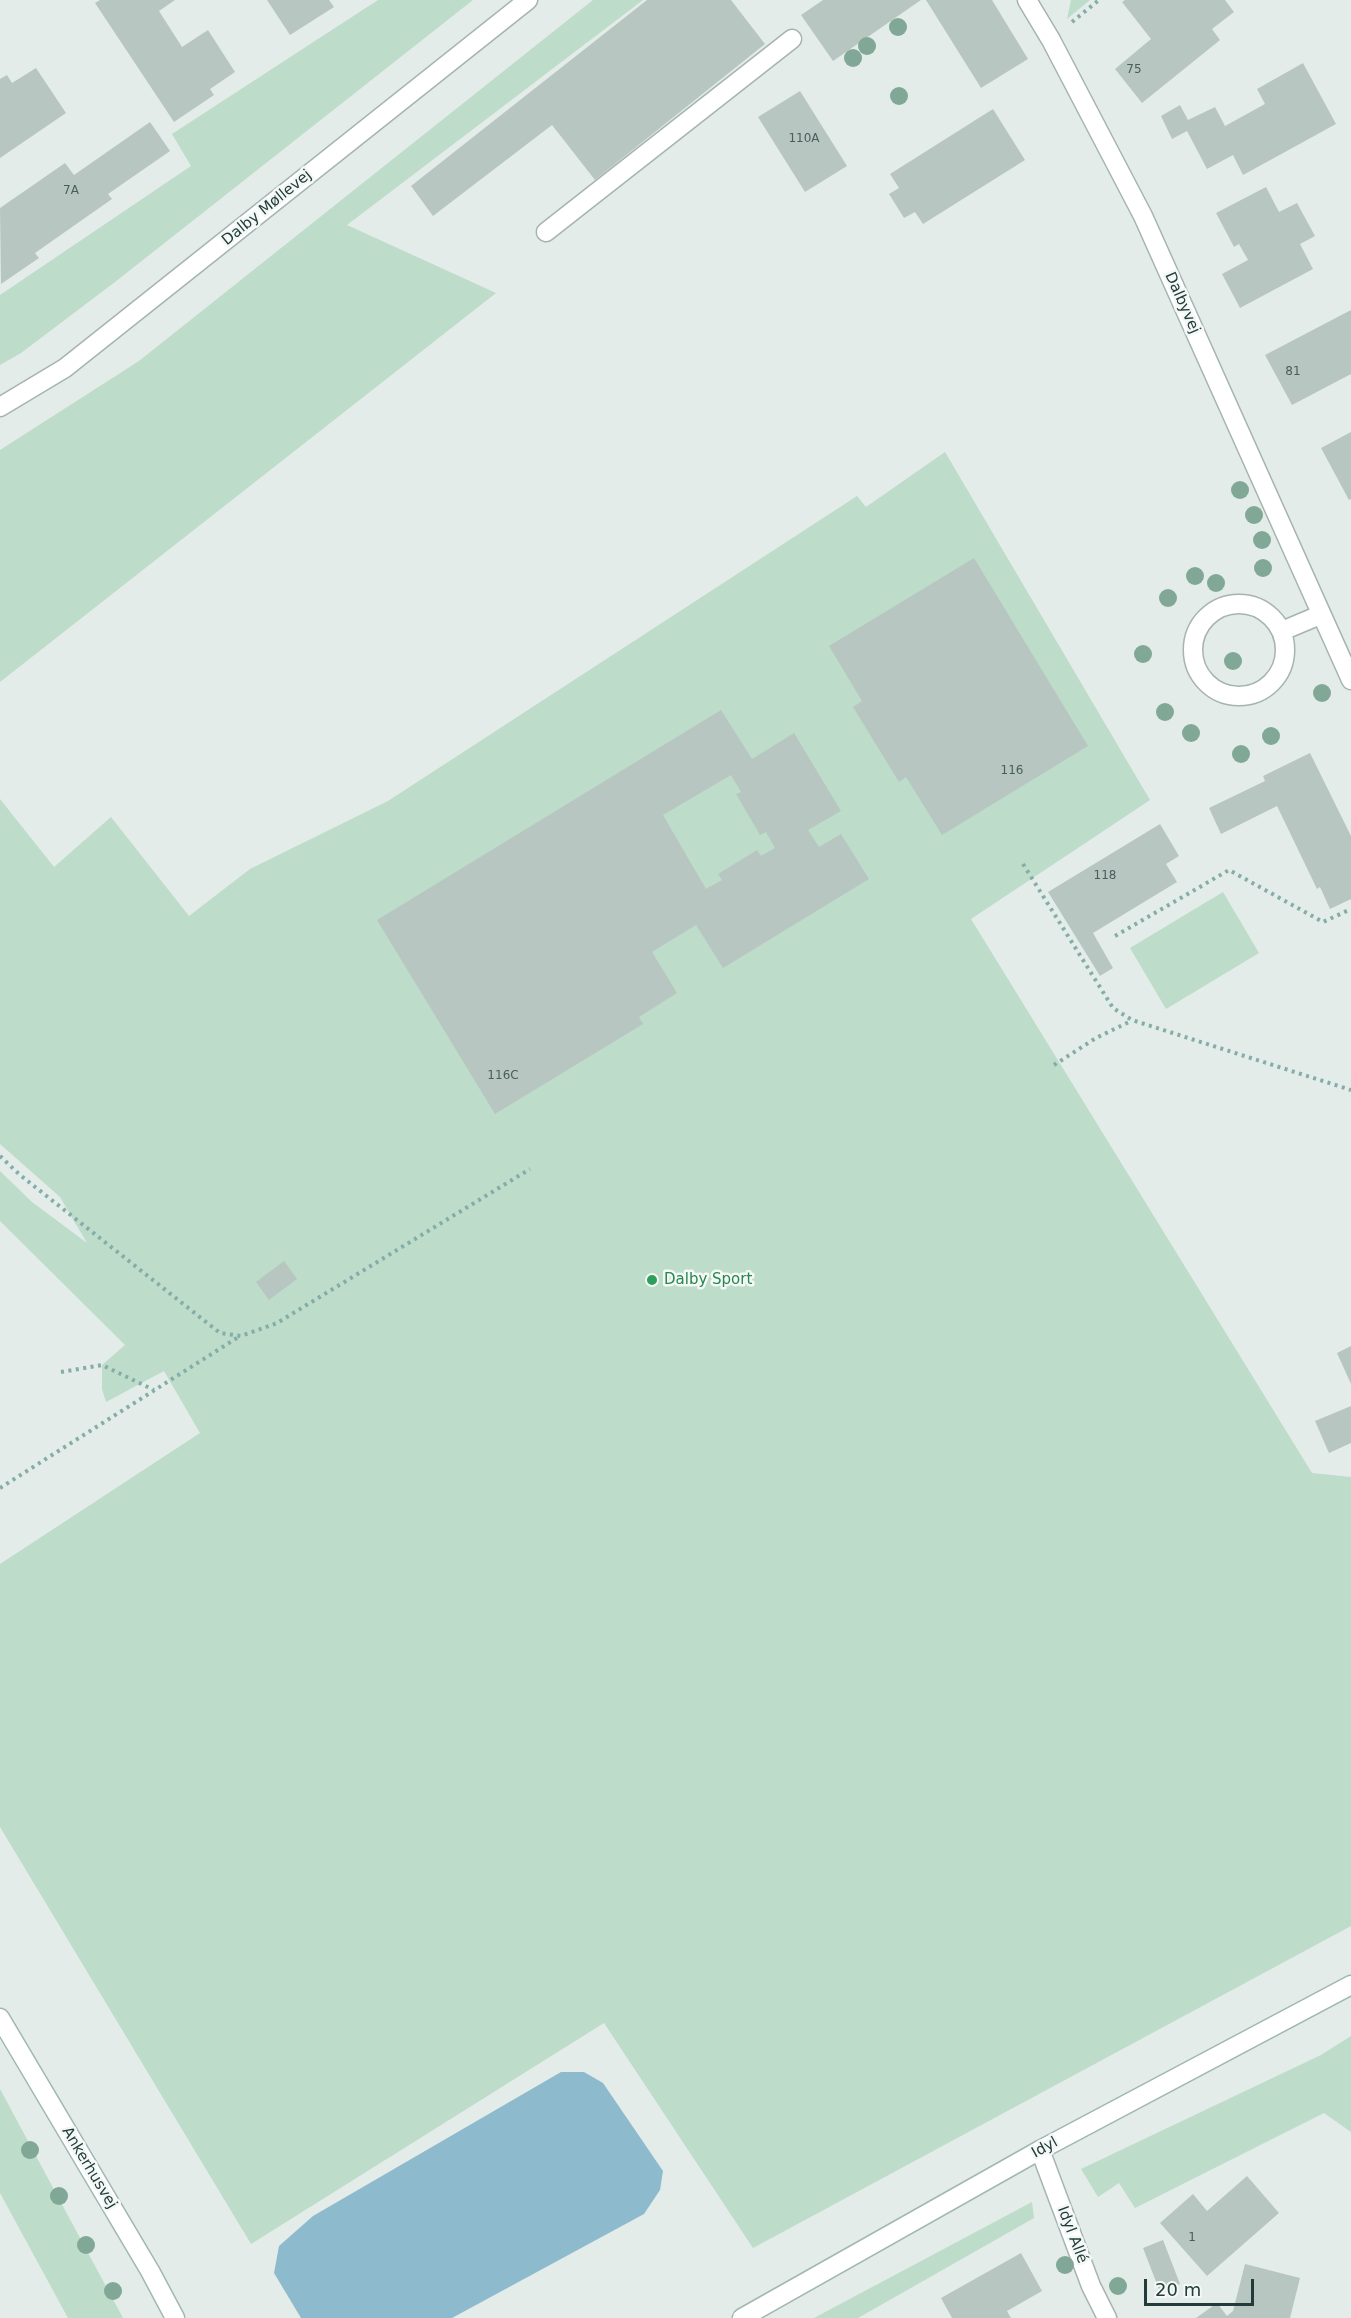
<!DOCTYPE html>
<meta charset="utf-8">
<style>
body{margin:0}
#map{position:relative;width:1351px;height:2318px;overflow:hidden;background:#e3ece9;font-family:"DejaVu Sans",sans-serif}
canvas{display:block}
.scale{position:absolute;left:1144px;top:2279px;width:110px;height:27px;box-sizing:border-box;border:3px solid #233c39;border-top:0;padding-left:8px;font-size:18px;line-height:21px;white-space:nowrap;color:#233c39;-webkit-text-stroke:4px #f3f8f6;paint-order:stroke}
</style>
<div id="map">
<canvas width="1351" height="2318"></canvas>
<div class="scale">20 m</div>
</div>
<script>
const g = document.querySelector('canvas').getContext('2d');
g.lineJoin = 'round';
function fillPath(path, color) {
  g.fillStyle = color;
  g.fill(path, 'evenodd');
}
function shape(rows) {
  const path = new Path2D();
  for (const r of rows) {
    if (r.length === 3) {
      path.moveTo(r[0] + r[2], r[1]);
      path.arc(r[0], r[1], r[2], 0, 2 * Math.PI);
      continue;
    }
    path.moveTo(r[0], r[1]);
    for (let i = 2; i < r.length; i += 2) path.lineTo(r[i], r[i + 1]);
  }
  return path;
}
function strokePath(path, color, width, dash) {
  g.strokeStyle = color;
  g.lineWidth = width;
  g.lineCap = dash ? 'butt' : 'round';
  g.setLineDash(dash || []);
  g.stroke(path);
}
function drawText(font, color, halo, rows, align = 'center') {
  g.font = font + ' "DejaVu Sans",sans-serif';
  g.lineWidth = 5;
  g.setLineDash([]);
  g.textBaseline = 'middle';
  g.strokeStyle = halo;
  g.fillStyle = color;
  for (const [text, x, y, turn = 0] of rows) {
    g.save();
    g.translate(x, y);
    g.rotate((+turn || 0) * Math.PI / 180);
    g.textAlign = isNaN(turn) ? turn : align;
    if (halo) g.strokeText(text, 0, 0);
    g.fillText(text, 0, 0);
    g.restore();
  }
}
fillPath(shape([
 [378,0,473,0,115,282,21,353,0,365,0,295,191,166,172,134],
 [593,0,643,0,347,225,496,293,0,682,0,450,139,361],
 [1071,0,1090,0,1067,19],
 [945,452,1150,800,971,919,1312,1473,1351,1477,1351,1926,753,2248,604,2023,251,2244,0,1827,0,1564,200,1433,164,1371,106,1402,102,1389,102,1365,125,1345,0,1221,0,1171,32,1202,87,1243,60,1197,0,1144,0,799,54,867,111,817,189,916,250,869,388,801,857,496,866,507],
 [1223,892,1259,953,1166,1009,1130,948],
 [1351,2036,1351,2132,1324,2113,1135,2208,1119,2183,1098,2197,1081,2169,1321,2055],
 [0,2089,123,2318,68,2318,0,2193],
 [1032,2202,1034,2218,858,2318,814,2318]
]), '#bddcca');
fillPath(shape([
 [561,2072,584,2072,603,2083,663,2171,660,2190,644,2214,452,2318,301,2318,274,2273,279,2246,313,2216]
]), '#8ebacd');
fillPath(shape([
 [100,0,175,0,159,11,182,47,208,30,235,72,210,89,214,95,174,122,95,3],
 [267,0,329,0,334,7,290,35],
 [647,0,731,0,765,44,595,180,552,125,433,216,411,186],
 [823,0,921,0,833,61,801,15],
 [926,0,992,0,1028,59,981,88],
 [1125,0,1225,0,1234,12,1212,29,1220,40,1142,103,1115,69,1151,39,1122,2],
 [1303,63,1336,124,1243,175,1233,155,1207,169,1187,131,1172,139,1161,116,1180,105,1188,120,1215,107,1225,126,1265,104,1257,89],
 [36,68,66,113,0,158,0,79,7,75,12,83],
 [800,91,847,166,805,192,758,117],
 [993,109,1025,160,923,224,915,212,904,218,889,194,899,188,890,174],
 [150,122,170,151,108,194,112,199,35,253,39,258,1,284,0,208,65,163,74,175],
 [1266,187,1279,212,1297,203,1315,236,1300,244,1313,269,1240,308,1222,274,1248,260,1239,244,1234,247,1216,213],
 [1351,310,1351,374,1292,405,1265,355],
 [1351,432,1351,499,1349,500,1321,448],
 [974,558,1088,746,942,835,906,777,899,782,853,707,862,701,829,646],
 [721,710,752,759,794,733,841,811,808,830,819,847,841,834,869,879,723,968,696,925,652,952,677,993,639,1017,643,1024,495,1114,377,920],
 [731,775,741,792,736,794,760,835,766,832,775,848,761,856,757,850,718,874,722,880,706,889,663,815],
 [1310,753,1351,836,1351,899,1330,909,1320,887,1317,889,1277,806,1221,834,1209,808,1265,781,1263,776],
 [1160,824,1179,856,1166,864,1177,882,1093,933,1113,968,1100,976,1048,892],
 [284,1261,297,1279,269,1300,256,1282],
 [1351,1346,1351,1384,1337,1353],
 [1351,1406,1351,1443,1329,1453,1315,1421],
 [1247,2176,1279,2213,1207,2276,1160,2223,1193,2194,1207,2211],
 [1163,2240,1180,2284,1160,2292,1143,2248],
 [1021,2253,1042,2291,1007,2311,1011,2318,952,2318,941,2298],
 [1245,2264,1300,2278,1290,2318,1196,2318,1217,2303,1227,2316,1233,2311]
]), '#b8c6c2');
const lane = shape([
 [546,232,792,39],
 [1239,650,46],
 [1282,631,1320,615]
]);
const street = shape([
 [1027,0,1051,40,1143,216,1351,680],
 [0,407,65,368,528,0],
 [1040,2150,1091,2286,1107,2318]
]);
const secondary = shape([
 [0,2018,150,2271,175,2318],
 [742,2318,1040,2150,1351,1985]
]);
strokePath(lane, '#a6b4b1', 21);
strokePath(street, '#a6b4b1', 21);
strokePath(secondary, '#a1b7b3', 21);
strokePath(shape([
 [1072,22,1099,0],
 [1023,864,1113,1008,1132,1020,1351,1090],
 [1115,936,1229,870,1323,922,1351,909],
 [1054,1065,1096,1038,1131,1021],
 [0,1156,20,1175,220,1333,241,1336,277,1323,530,1169],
 [61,1372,102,1365,154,1390],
 [0,1488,240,1336]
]), '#85ada7', 4, [3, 4.5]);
strokePath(lane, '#fff', 18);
strokePath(street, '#fff', 18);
strokePath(secondary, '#fff', 18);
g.fillStyle = '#81a896';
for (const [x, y] of [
 [898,27],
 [867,46],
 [853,58],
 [899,96],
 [1240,490],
 [1254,515],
 [1262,540],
 [1263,568],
 [1195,576],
 [1216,583],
 [1168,598],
 [1143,654],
 [1233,661],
 [1322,693],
 [1165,712],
 [1191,733],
 [1271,736],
 [1241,754],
 [30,2150],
 [59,2196],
 [86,2245],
 [1065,2265],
 [1118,2286],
 [113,2291]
]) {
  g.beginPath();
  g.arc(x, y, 9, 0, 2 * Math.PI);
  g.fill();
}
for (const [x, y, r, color] of [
 [652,1280,6,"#2e9e5b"]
]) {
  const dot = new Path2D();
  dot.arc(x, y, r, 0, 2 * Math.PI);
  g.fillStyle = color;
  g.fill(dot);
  strokePath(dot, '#f3f8f6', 2);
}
drawText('12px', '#485e5b', null, [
 ["75",1134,70],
 ["110A",804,139],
 ["7A",71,191],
 ["81",1293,372],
 ["116",1012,771],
 ["118",1105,876],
 ["116C",503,1076],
 ["1",1192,2238]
]);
drawText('15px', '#233c39', '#f3f8f6', [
 ["Dalby Møllevej",267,208,-39],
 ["Dalbyvej",1182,303,66],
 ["Idyl",1045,2148,-29],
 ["Ankerhusvej",89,2168,59],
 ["Idyl Allé",1072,2235,69]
]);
drawText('15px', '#27864d', '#f3f8f6', [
 ["Dalby Sport",664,1280]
], 'left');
</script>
